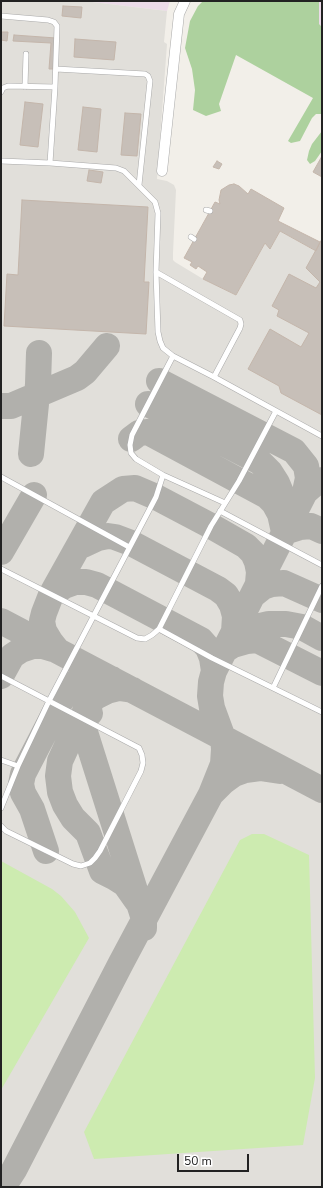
<!DOCTYPE html>
<style>
body{margin:0}
#map{position:relative;width:323px;height:1188px;overflow:hidden;background:#f2efe9;font-family:"Nunito Sans",sans-serif}
canvas{display:block}
.frame{position:absolute;inset:0;border:2px solid #222;pointer-events:none}
.scale{position:absolute;left:177px;top:1154px;width:72px;height:18px;box-sizing:border-box;border:2px solid #222;border-top:0;padding-left:5px;font-size:12px;line-height:14px;white-space:nowrap;color:#222;-webkit-text-stroke:3px #fff;paint-order:stroke}
</style>
<div id="map">
<canvas width="323" height="1188"></canvas>
<div class="frame"></div>
<div class="scale">50 m</div>
</div>
<script>
const g = document.querySelector('canvas').getContext('2d');
g.lineJoin = 'round';
function fillPath(path, color) {
  g.fillStyle = color;
  g.fill(path, 'evenodd');
}
function shape(rows) {
  const path = new Path2D();
  for (const r of rows) {
    path.moveTo(r[0], r[1]);
    for (let i = 2; i < r.length; i += 2) path.lineTo(r[i], r[i + 1]);
  }
  return path;
}
function strokePath(path, color, width, dash) {
  g.strokeStyle = color;
  g.lineWidth = width;
  g.lineCap = dash ? 'butt' : 'round';
  g.setLineDash(dash || []);
  g.stroke(path);
}
fillPath(shape([
 [84,1,170,1,167,11],
 [319,1,322,1,322,27,319,24]
]), '#ebdbe8');
fillPath(shape([
 [1,1,84,1,167,11,164,42,167,44,157,179,167,181,174,185,176,190,173,253,173,260,175,262,203,279,236,295,265,243,271,248,280,231,315,251,322,239,322,1187,1,1187]
]), '#e1dfda');
fillPath(shape([
 [252,834,264,834,309,855,315,1078,303,1145,94,1159,84,1132,240,840],
 [1,861,52,889,61,896,75,912,89,938,1,1090]
]), '#cdebb0');
fillPath(shape([
 [203,1,319,1,319,24,322,27,322,114,316,114,312,118,300,141,291,143,288,141,313,98,236,55,219,104,221,111,206,116,193,110,195,90,192,69,185,48,190,21,198,6],
 [322,131,322,151,315,161,310,164,307,160,309,151,312,144]
]), '#add19e');
strokePath(shape([
 [159,381,294,451,306,466,308,478,305,492],
 [1,406,11,406,77,378,85,372,107,346],
 [131,439,139,433,148,432,267,496,274,503,280,514,284,532,285,512,282,495,277,483,270,472,260,462,148,404],
 [31,454,38,384,39,353],
 [284,532,300,527,311,526,322,531],
 [83,545,98,538,108,536,115,537,131,543,218,589,226,595,232,605,235,616,234,632],
 [1,552,34,495],
 [51,595,64,586,75,582,86,582,97,585,201,640,208,648,212,658,214,671],
 [253,595,263,587,272,584,284,583,322,600],
 [1,621,322,790],
 [322,638,302,627,286,624,269,624,256,627,244,631,234,639,225,650,233,645,247,641,257,640,322,673],
 [58,651,50,641,44,631,42,621,44,613,51,595,103,502,123,489,135,488,156,497,211,526,246,546,253,553,257,562,259,572,258,583],
 [1,676,12,656,21,650,33,646,43,646,53,649],
 [133,690,119,688,107,691,95,697,86,707,83,719,84,729,144,919,144,928],
 [90,713,77,724,60,761,58,776,60,792,65,805,73,818,88,833,102,871,114,877,125,884,137,901],
 [212,793,223,782,234,774,245,770,260,768,280,771],
 [46,851,32,809,23,793,21,784,23,774,66,691,74,683,85,678,96,675,112,679],
 [3,1187,14,1170,121,963,211,794,223,764,224,749,223,738,212,708,210,696,211,682,214,671,305,492,318,481,322,480]
]), '#b1b0ac', 26);
const building = shape([
 [63,6,82,7,81,18,62,16,63,6],
 [1,32,8,32,7,41,1,40,1,32],
 [14,35,56,38,54,69,49,69,51,43,13,41,14,35],
 [75,39,116,42,114,60,74,57,75,39],
 [25,102,43,104,38,147,20,145,25,102],
 [83,107,101,109,97,152,78,150,83,107],
 [125,113,141,114,137,156,121,155,125,113],
 [322,156,322,177,313,172,322,156],
 [217,161,222,164,219,169,213,167,217,161],
 [89,170,103,172,101,183,87,181,89,170],
 [234,184,239,186,248,194,251,189,284,208,278,221,320,242,316,251,280,231,270,249,265,243,236,295,203,279,207,272,198,266,196,269,190,265,192,262,184,258,215,202,220,204,219,200,221,190,229,185,234,184],
 [22,200,148,207,144,282,149,282,146,334,4,326,7,274,18,275,22,200],
 [322,239,322,415,281,393,279,386,248,369,270,329,301,347,309,333,277,316,279,310,272,306,289,274,316,288,320,282,306,268,322,239]
]);
fillPath(building, '#c7bfb8');
strokePath(building, '#c4b6ab', 1);
const lane = shape([
 [1,16,48,20,54,22,57,26,55,87,50,163],
 [56,69,145,74,148,76,150,81,139,185],
 [25,87,26,54],
 [1,92,3,88,8,86,55,87],
 [1,161,50,163,116,168,124,171,155,202,158,213,156,272,158,332,160,341,163,348,173,356],
 [206,210,210,211],
 [191,237,194,239],
 [156,272,240,320,241,324,240,328,214,377],
 [163,475,225,503],
 [1,477,129,547],
 [220,511,322,565],
 [1,569,137,638,145,639,152,635,159,629,212,658,322,712],
 [159,629,211,526,239,481,276,411],
 [1,676,139,748,142,755,143,763,141,771,100,851,95,858,90,863,81,866,73,864,6,831,1,826],
 [273,688,322,586],
 [1,760,18,766,49,701,156,497,163,475,136,459,131,453,130,445,132,435,173,356,214,377,322,436],
 [1,808,18,766]
]);
const street = shape([
 [162,171,179,14,185,1]
]);
strokePath(lane, '#a9a9a9', 6);
strokePath(street, '#a9a9a9', 11);
strokePath(lane, '#fff', 5);
strokePath(street, '#fff', 10);
</script>
